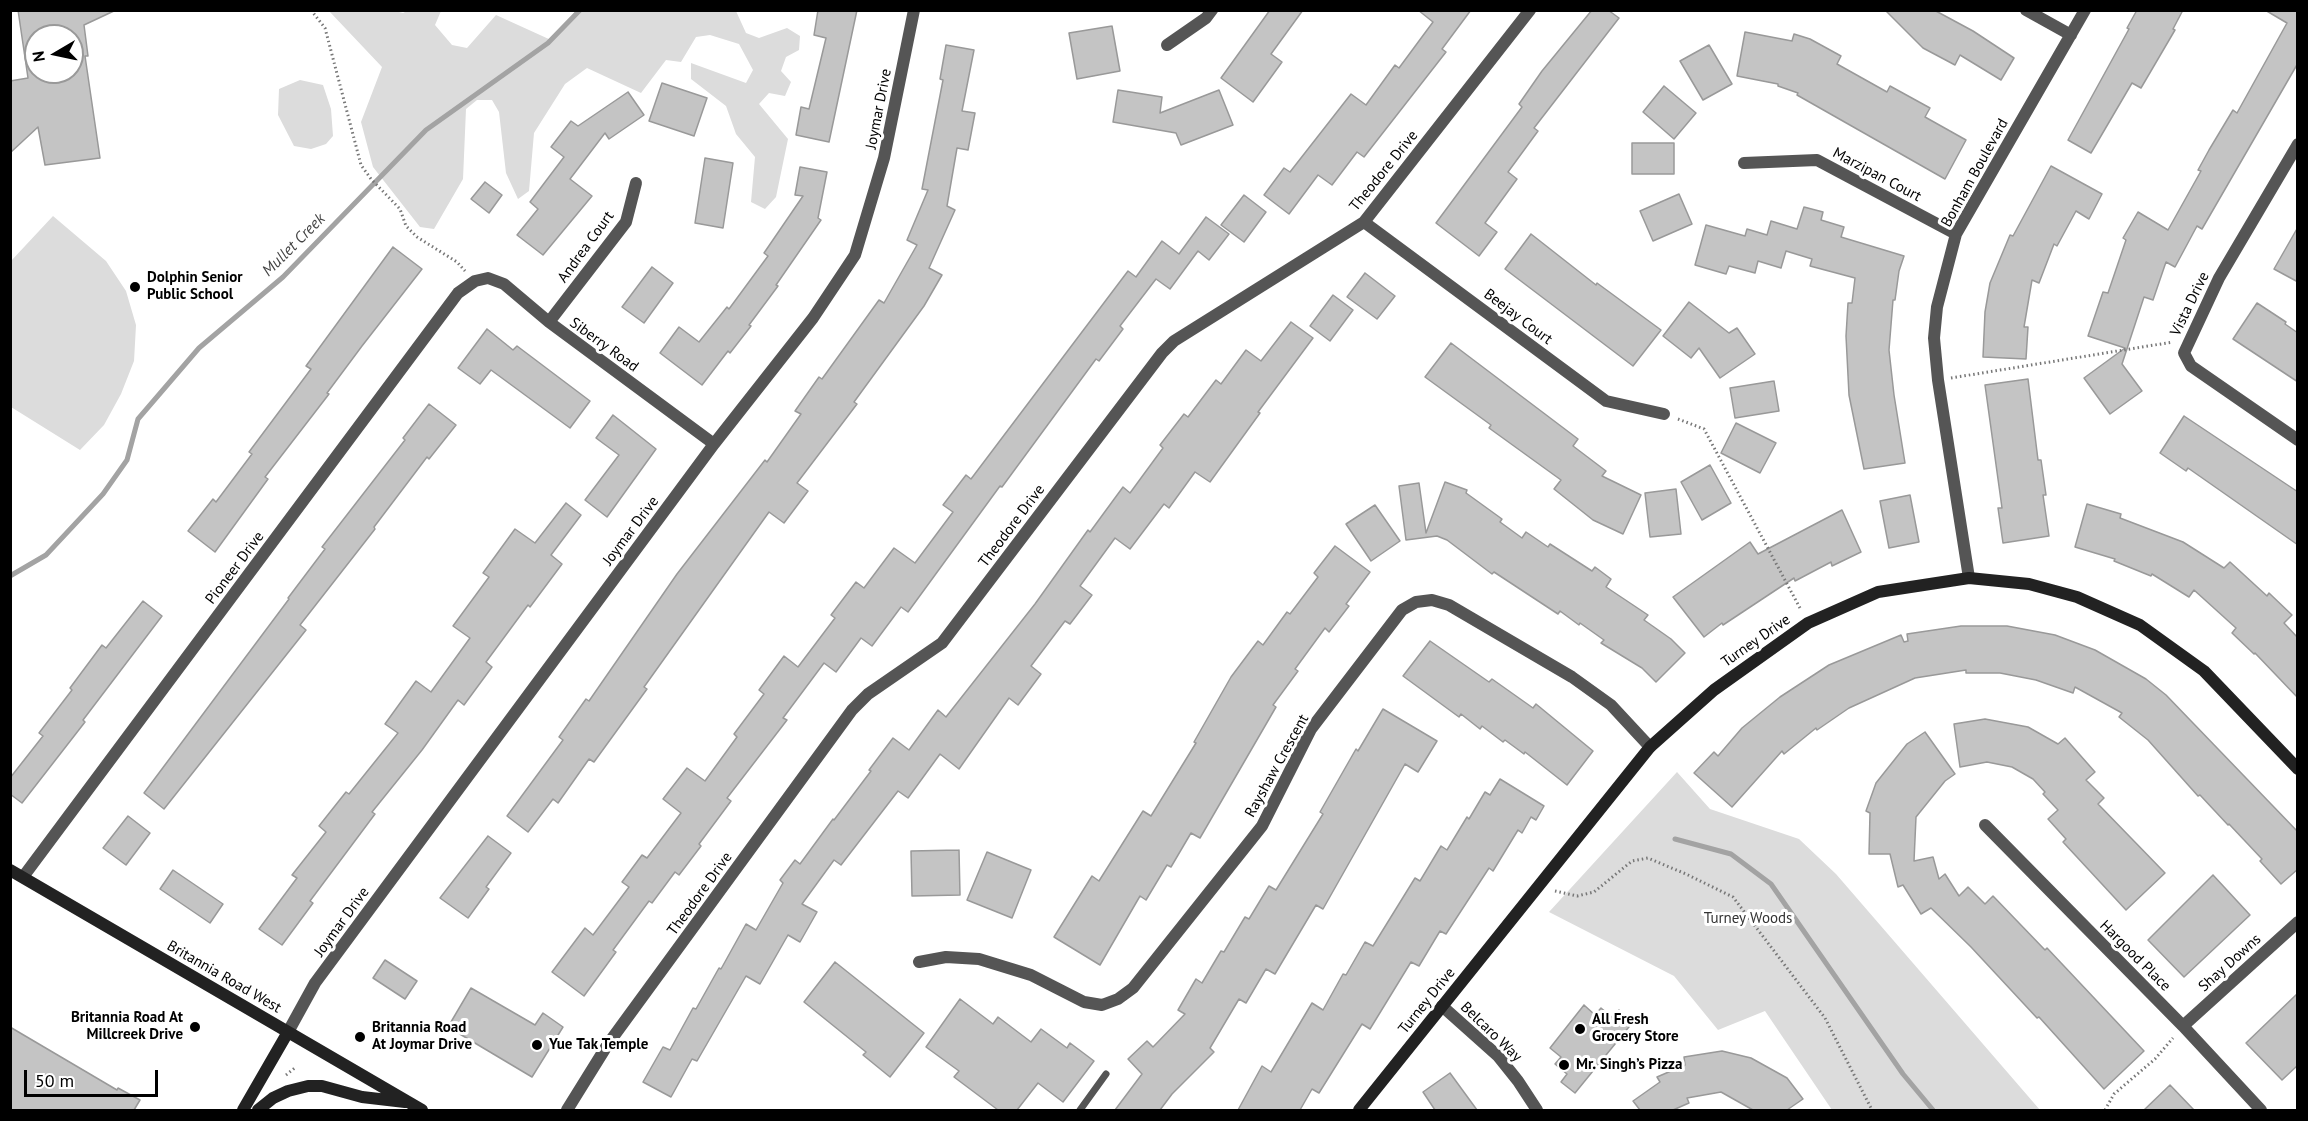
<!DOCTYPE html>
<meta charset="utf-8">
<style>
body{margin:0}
#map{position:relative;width:2308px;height:1121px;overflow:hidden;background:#fff;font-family:"PT Sans",sans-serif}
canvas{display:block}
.frame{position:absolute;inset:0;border:12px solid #000;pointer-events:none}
.north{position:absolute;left:24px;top:24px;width:60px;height:60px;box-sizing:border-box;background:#fff;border:2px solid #999;border-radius:50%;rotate:261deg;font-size:16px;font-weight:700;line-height:24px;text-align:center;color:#000}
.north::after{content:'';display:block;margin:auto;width:21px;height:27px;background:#000;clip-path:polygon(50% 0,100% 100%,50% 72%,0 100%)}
.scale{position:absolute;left:24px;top:1070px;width:134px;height:27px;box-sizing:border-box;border:3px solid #000;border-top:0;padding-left:8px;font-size:18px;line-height:21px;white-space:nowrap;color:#000;-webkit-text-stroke:4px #fff;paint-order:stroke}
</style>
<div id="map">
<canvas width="2308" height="1121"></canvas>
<div class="frame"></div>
<div class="north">N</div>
<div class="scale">50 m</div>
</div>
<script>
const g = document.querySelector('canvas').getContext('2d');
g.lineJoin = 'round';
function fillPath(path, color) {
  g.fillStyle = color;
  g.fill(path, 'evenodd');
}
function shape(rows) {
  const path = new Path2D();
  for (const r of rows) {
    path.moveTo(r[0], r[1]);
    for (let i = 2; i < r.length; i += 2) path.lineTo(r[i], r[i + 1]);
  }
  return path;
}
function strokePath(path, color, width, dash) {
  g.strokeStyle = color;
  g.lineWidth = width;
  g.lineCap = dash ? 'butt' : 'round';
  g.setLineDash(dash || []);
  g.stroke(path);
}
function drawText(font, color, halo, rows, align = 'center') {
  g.font = font + ' "PT Sans",sans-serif';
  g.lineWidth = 6;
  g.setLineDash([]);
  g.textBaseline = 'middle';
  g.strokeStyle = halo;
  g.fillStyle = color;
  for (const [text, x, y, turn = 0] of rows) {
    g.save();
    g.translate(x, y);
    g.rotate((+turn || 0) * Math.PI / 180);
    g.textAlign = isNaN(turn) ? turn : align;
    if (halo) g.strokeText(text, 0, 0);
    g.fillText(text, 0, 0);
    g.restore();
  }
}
fillPath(shape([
 [395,11,403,13,407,11,441,11,435,25,452,45,467,48,496,15,551,40,573,20,575,11,736,11,746,33,759,38,787,28,800,36,799,50,786,57,781,71,791,82,785,96,769,93,759,104,788,139,776,197,765,209,751,202,755,157,736,134,726,106,691,79,691,63,746,83,753,70,739,44,710,35,696,37,681,62,666,60,641,93,587,68,565,84,534,133,529,191,518,199,506,173,499,112,492,100,477,100,466,109,463,179,434,229,420,227,373,167,361,122,382,67,329,11],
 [300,80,323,85,331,109,333,136,326,144,311,149,294,146,278,115,279,89],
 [53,216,106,261,126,291,136,325,134,361,121,394,104,425,80,450,11,407,11,261],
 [1677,772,1710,809,1799,839,1836,874,2040,1110,1832,1110,1765,1011,1718,1030,1674,976,1549,912]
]), '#dcdcdc');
strokePath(shape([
 [10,576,46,555,103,494,127,460,138,419,199,348,283,277,426,130,548,43,580,10],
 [1675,839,1731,854,1771,884,1903,1074,1933,1110]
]), '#a3a3a3', 5);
const building = shape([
 [18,10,116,10,84,25,88,56,85,56,100,158,45,165,38,127,10,153,10,81,28,78,18,10],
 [36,36,72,36,72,72,36,72,36,36],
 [818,10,857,10,829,142,796,135,801,107,809,109,826,38,814,35,818,10],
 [1270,10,1303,10,1271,54,1282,62,1253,102,1221,78,1270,10],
 [1418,10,1471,10,1442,49,1446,52,1364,157,1357,152,1332,185,1318,175,1289,214,1264,195,1284,168,1290,172,1351,94,1366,105,1395,65,1399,68,1433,22,1418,10],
 [1592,10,1608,10,1619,18,1534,128,1538,131,1508,172,1517,179,1485,223,1497,232,1479,256,1436,223,1522,107,1519,104,1542,71,1592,10],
 [1885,10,1934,10,1973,31,2014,58,2001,80,1960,55,1955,65,1923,48,1885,10],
 [2137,10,2183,10,2173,29,2175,30,2141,88,2132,83,2091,153,2068,140,2129,29,2127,28,2137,10],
 [2265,10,2298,10,2298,63,2202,229,2197,226,2175,267,2166,262,2153,300,2144,297,2122,364,2142,391,2110,414,2084,378,2125,348,2088,336,2103,292,2108,293,2126,240,2123,238,2138,212,2168,230,2201,171,2198,170,2209,150,2233,110,2237,113,2287,23,2265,10],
 [1112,26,1120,71,1077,79,1069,33,1112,26],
 [1745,32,1792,41,1794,34,1810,39,1841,56,1837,64,1887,92,1890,86,1930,108,1925,117,1966,140,1945,179,1797,95,1798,93,1778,86,1778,84,1737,76,1745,32],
 [946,45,974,50,962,111,975,113,968,150,957,148,947,206,955,210,929,268,942,275,924,306,854,402,857,404,797,483,808,491,784,523,769,512,644,687,647,689,594,762,589,759,558,803,553,799,528,832,507,816,563,740,559,737,586,699,589,701,677,574,765,460,767,462,801,414,795,411,819,377,822,379,879,300,884,303,917,245,907,240,928,190,922,189,943,80,940,79,946,45],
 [1709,45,1732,84,1703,100,1680,61,1709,45],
 [662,83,707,98,694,136,649,121,662,83],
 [1664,86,1696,113,1674,139,1643,112,1664,86],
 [1118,90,1162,97,1160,113,1219,90,1233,125,1181,145,1176,133,1113,122,1118,90],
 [628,92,644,115,609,139,605,133,570,179,592,196,543,255,517,235,538,209,530,202,564,157,551,147,571,121,578,126,628,92],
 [1632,143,1674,143,1674,174,1632,174,1632,143],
 [705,158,733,163,723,228,695,223,705,158],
 [2051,166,2102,194,2089,219,2076,211,2057,246,2054,244,2039,283,2032,280,2024,327,2028,327,2026,359,1983,357,1985,312,1990,283,2010,235,2013,236,2051,166],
 [800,167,827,172,818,218,821,220,776,285,778,286,749,325,751,326,730,353,728,351,702,385,660,353,679,327,699,342,727,307,729,309,768,256,764,253,803,196,795,195,800,167],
 [485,182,502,195,489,213,471,199,485,182],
 [1679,194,1692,224,1653,241,1640,211,1679,194],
 [1244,195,1266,212,1244,242,1221,225,1244,195],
 [1804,207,1823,212,1821,220,1844,227,1841,237,1904,256,1899,271,1895,300,1893,300,1889,350,1894,395,1905,463,1864,469,1849,395,1846,336,1848,303,1852,303,1855,278,1810,266,1812,259,1786,251,1781,268,1758,261,1755,273,1729,266,1726,274,1695,265,1706,225,1745,236,1747,229,1767,235,1771,221,1797,229,1804,207],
 [1206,217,1229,234,1209,260,1198,251,1170,289,1156,279,1120,326,1123,329,1099,361,1096,359,1002,487,1000,486,908,612,901,607,872,646,861,638,836,672,824,663,783,718,787,720,727,798,731,801,699,844,701,846,679,875,675,872,652,903,649,901,613,950,616,952,584,996,552,972,585,928,593,935,629,887,622,882,642,855,647,858,681,813,663,799,687,768,705,781,737,737,734,734,764,694,759,690,784,656,798,667,835,618,831,615,856,582,864,588,894,548,915,563,953,512,943,505,966,475,971,479,1128,271,1136,277,1162,241,1179,254,1206,217],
 [2298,227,2298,282,2274,269,2298,227],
 [1531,234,1596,285,1597,283,1661,330,1633,366,1505,269,1531,234],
 [393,247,422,269,362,346,327,393,329,394,265,477,268,479,215,552,188,531,213,499,216,502,252,454,249,452,311,369,306,366,393,247],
 [652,267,673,283,644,323,622,307,652,267],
 [1365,273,1395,296,1377,319,1347,297,1365,273],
 [1333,295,1353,310,1330,341,1310,326,1333,295],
 [1689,302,1729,333,1737,328,1755,354,1720,378,1699,348,1691,358,1663,336,1689,302],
 [2257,303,2286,322,2285,324,2298,333,2298,382,2233,339,2257,303],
 [1291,322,1313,338,1258,412,1260,413,1210,482,1195,472,1169,508,1164,504,1130,549,1115,538,1080,586,1092,595,1070,624,1065,621,1031,666,1041,674,1018,705,1009,698,959,769,940,754,908,798,898,791,841,865,834,860,802,904,817,912,800,942,788,935,760,984,746,976,697,1061,692,1059,671,1097,643,1082,663,1047,670,1050,693,1008,696,1009,719,968,721,969,746,924,756,930,783,883,780,880,795,860,800,864,833,819,834,820,871,771,869,770,893,738,909,750,938,710,946,717,1035,604,1088,530,1090,532,1123,487,1130,493,1163,448,1160,445,1184,414,1188,417,1216,380,1221,384,1246,350,1261,361,1291,322],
 [487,329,513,350,517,346,590,401,570,428,491,370,480,384,458,368,487,329],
 [1451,343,1578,439,1573,446,1606,471,1602,476,1641,495,1623,534,1593,520,1554,489,1561,480,1489,428,1491,425,1425,377,1451,343],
 [2028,379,2038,460,2041,460,2046,495,2043,495,2049,536,2003,543,1998,508,2002,508,1985,385,2028,379],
 [1774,381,1779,411,1735,418,1730,388,1774,381],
 [429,404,456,425,429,459,427,457,374,527,375,529,300,625,306,630,164,809,144,793,289,599,288,598,325,549,322,547,405,440,403,438,429,404],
 [613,415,656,449,607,517,585,500,619,455,596,438,613,415],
 [2184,416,2298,492,2298,545,2188,468,2186,471,2160,453,2184,416],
 [1736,423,1776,443,1760,473,1721,453,1736,423],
 [1710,465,1731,503,1702,520,1681,482,1710,465],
 [1445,482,1467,490,1466,493,1502,519,1500,522,1522,538,1526,532,1548,547,1550,544,1592,571,1595,567,1611,579,1606,587,1648,615,1644,620,1671,639,1685,653,1656,682,1642,668,1601,643,1604,640,1580,623,1579,625,1560,611,1558,614,1494,572,1492,574,1447,540,1437,536,1406,540,1399,486,1419,483,1426,533,1445,482],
 [1676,489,1681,534,1650,537,1645,493,1676,489],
 [1910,495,1919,542,1889,548,1880,501,1910,495],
 [566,503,581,515,551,555,562,564,530,607,528,605,486,662,492,667,464,705,458,700,422,750,372,812,375,814,310,901,313,903,282,945,259,929,297,878,292,875,326,832,319,826,346,792,349,794,398,733,385,724,416,681,431,692,470,638,453,626,489,577,483,573,515,529,535,543,566,503],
 [2087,504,2121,514,2120,518,2183,542,2224,568,2230,562,2267,596,2269,593,2292,615,2284,623,2298,638,2298,698,2255,653,2254,654,2232,633,2236,628,2194,590,2189,597,2152,574,2151,576,2114,561,2115,559,2075,547,2087,504],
 [1375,505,1400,541,1371,561,1346,524,1375,505],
 [1842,510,1861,552,1832,566,1831,562,1795,581,1794,578,1723,625,1722,623,1704,637,1673,597,1750,542,1758,554,1842,510],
 [1335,546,1370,572,1346,604,1349,606,1329,632,1325,628,1295,669,1298,671,1273,705,1276,707,1200,838,1191,833,1171,867,1167,865,1146,900,1140,896,1100,965,1054,937,1092,876,1099,881,1143,811,1151,816,1196,743,1194,742,1231,677,1258,641,1263,645,1287,612,1290,614,1318,577,1314,573,1335,546],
 [143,601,162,616,83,720,85,722,22,803,10,794,10,778,43,736,39,733,72,690,70,688,102,645,106,648,143,601],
 [1961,626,2007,626,2055,635,2095,650,2146,679,2166,695,2298,832,2298,869,2281,884,2260,861,2262,859,2229,824,2228,825,2200,795,2198,796,2148,740,2119,717,2122,713,2075,687,2073,693,2036,680,2000,673,1966,673,1966,670,1915,678,1849,708,1817,730,1816,728,1784,754,1782,751,1732,807,1694,773,1714,752,1718,756,1742,728,1780,697,1829,665,1901,635,1904,642,1908,641,1907,634,1961,626],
 [1430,641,1489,682,1492,679,1533,708,1536,704,1593,751,1567,785,1525,752,1524,754,1505,740,1503,742,1482,726,1480,729,1461,714,1459,717,1403,676,1430,641],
 [1383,709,1437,741,1418,772,1405,764,1323,909,1316,905,1275,974,1266,969,1246,1003,1239,999,1210,1048,1214,1052,1172,1094,1160,1110,1115,1110,1142,1074,1128,1059,1147,1041,1153,1047,1185,1014,1178,1010,1196,979,1202,983,1221,951,1224,952,1245,917,1249,919,1269,886,1276,890,1323,814,1320,812,1356,749,1358,751,1383,709],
 [1985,719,2028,727,2058,744,2065,738,2095,772,2086,780,2104,798,2098,804,2165,873,2126,910,2063,842,2066,839,2048,819,2058,810,2043,794,2045,792,2033,779,2012,767,1987,762,1960,767,1954,724,1985,719],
 [1925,732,1955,774,1945,781,1916,817,1914,861,1933,857,1939,879,1945,874,1959,896,1968,887,1985,904,1993,896,2045,950,2047,948,2144,1051,2104,1089,2039,1017,2037,1018,1971,947,1931,908,1921,914,1903,885,1898,887,1890,854,1869,854,1870,813,1866,811,1876,783,1907,744,1925,732],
 [1500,779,1544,806,1536,820,1531,817,1522,833,1518,830,1493,871,1489,868,1446,934,1440,931,1419,966,1411,962,1370,1029,1362,1024,1319,1093,1312,1089,1300,1110,1238,1110,1262,1066,1271,1072,1312,1003,1323,1010,1343,974,1346,975,1365,942,1373,946,1415,878,1420,881,1441,846,1447,850,1467,817,1469,819,1485,792,1490,795,1500,779],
 [128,816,150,833,126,865,103,848,128,816],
 [488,836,511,853,486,887,489,889,468,918,440,898,488,836],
 [959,850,960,895,912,896,911,851,959,850],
 [987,852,1031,870,1012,918,967,900,987,852],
 [173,870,223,904,210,923,160,889,173,870],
 [2213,875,2250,915,2184,977,2148,940,2213,875],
 [385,960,417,981,405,999,373,978,385,960],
 [835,962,924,1033,890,1077,863,1055,866,1052,804,1002,835,962],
 [471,988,535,1025,543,1013,563,1027,532,1077,448,1027,471,988],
 [2298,993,2298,1065,2282,1080,2246,1043,2298,993],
 [960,999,993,1024,998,1017,1031,1042,1041,1029,1067,1048,1070,1043,1094,1061,1063,1102,1038,1083,1017,1110,998,1110,954,1077,959,1071,926,1047,960,999],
 [1584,1005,1595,1015,1601,1008,1613,1018,1619,1010,1633,1022,1575,1093,1561,1082,1567,1074,1555,1064,1561,1057,1550,1048,1584,1005],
 [10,1027,117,1090,118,1088,140,1100,134,1110,10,1110,10,1027],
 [1722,1051,1751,1058,1787,1078,1803,1099,1787,1110,1753,1110,1721,1092,1687,1098,1689,1103,1673,1110,1640,1110,1633,1101,1660,1082,1657,1077,1685,1065,1684,1057,1722,1051],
 [1450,1073,1477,1110,1435,1110,1423,1092,1450,1073],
 [2170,1085,2194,1110,2144,1110,2170,1085]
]);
fillPath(building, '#c4c4c4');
strokePath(building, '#999', 1.5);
strokePath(shape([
 [311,10,325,28,361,165,371,179,400,209,406,226,417,237,457,262,465,271],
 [1951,378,2173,342],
 [1678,419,1704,429,1801,610],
 [1555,891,1577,896,1594,892,1632,861,1648,858,1686,874,1733,897,1825,1018,1872,1110],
 [286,1075,296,1067],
 [2105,1110,2114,1094,2155,1059,2173,1038]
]), '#777', 3, [1.5, 3]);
strokePath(shape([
 [1080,1110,1106,1074]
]), '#555', 7);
strokePath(shape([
 [2026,10,2071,35],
 [1167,45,1206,18,1212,10],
 [2298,144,2219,278,2184,353,2191,366,2298,440],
 [1744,163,1817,160,1956,234],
 [1364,222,1606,401,1664,414],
 [549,322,626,222,636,183],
 [1969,578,1938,380,1934,338,1937,307,1956,234,2085,10],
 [1985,825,2183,1026,2261,1110],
 [23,877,458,293,475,281,488,278,504,284,549,322,714,444],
 [919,962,946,957,979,959,1031,975,1084,1002,1102,1005,1118,999,1133,988,1262,826,1311,729,1402,610,1416,602,1432,600,1449,605,1572,677,1611,705,1650,747],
 [1442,1006,1498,1056,1518,1081,1537,1110],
 [2183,1026,2298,922],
 [288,1032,315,983,714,444,813,318,855,255,884,158,914,10],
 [567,1110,608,1044,852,710,868,694,942,643,1162,353,1174,341,1364,222,1530,10]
]), '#555', 12);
strokePath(shape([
 [10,870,422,1110],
 [243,1110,288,1032],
 [258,1110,273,1098,288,1091,308,1086,322,1086,362,1097,405,1102],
 [1359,1110,1650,747,1714,690,1808,623,1878,592,1969,578,2029,584,2077,597,2140,625,2204,671,2298,769]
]), '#222', 12);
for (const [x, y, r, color] of [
 [135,287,6,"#000"],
 [195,1027,6,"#000"],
 [1580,1029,6,"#000"],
 [360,1037,6,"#000"],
 [537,1045,6,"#000"],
 [1564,1065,6,"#000"]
]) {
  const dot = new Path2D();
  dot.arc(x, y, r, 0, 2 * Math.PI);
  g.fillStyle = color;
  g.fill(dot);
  strokePath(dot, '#fff', 2);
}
drawText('15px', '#000', '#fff', [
 ["Joymar Drive",879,109,-79],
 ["Theodore Drive",1384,171,-51],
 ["Bonham Boulevard",1975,173,-61],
 ["Marzipan Court",1877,175,28],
 ["Andrea Court",586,247,-54],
 ["Vista Drive",2190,304,-64],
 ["Beejay Court",1518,317,37],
 ["Siberry Road",604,345,36],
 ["Theodore Drive",1012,526,-53],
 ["Joymar Drive",631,531,-53],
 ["Pioneer Drive",235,568,-53],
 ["Turney Drive",1756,641,-35],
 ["Rayshaw Crescent",1277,766,-61],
 ["Theodore Drive",700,894,-54],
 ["Joymar Drive",342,922,-54],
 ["Hargood Place",2135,956,45],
 ["Shay Downs",2230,963,-42],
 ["Britannia Road West",224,977,30],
 ["Turney Drive",1427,1001,-51],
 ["Belcaro Way",1491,1032,44]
]);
drawText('bold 15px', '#000', '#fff', [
 ["Dolphin Senior",147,278],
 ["Public School",147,295],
 ["Britannia Road At",183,1018,"right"],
 ["Millcreek Drive",183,1035,"right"],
 ["All Fresh",1592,1020],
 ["Grocery Store",1592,1037],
 ["Britannia Road",372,1028],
 ["At Joymar Drive",372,1045],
 ["Yue Tak Temple",549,1045],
 ["Mr. Singh’s Pizza",1576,1065]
], 'left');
drawText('15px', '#333', '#fff', [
 ["Turney Woods",1748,919]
]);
drawText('italic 16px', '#444', '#fff', [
 ["Mullet Creek",294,245,-45]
]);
</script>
